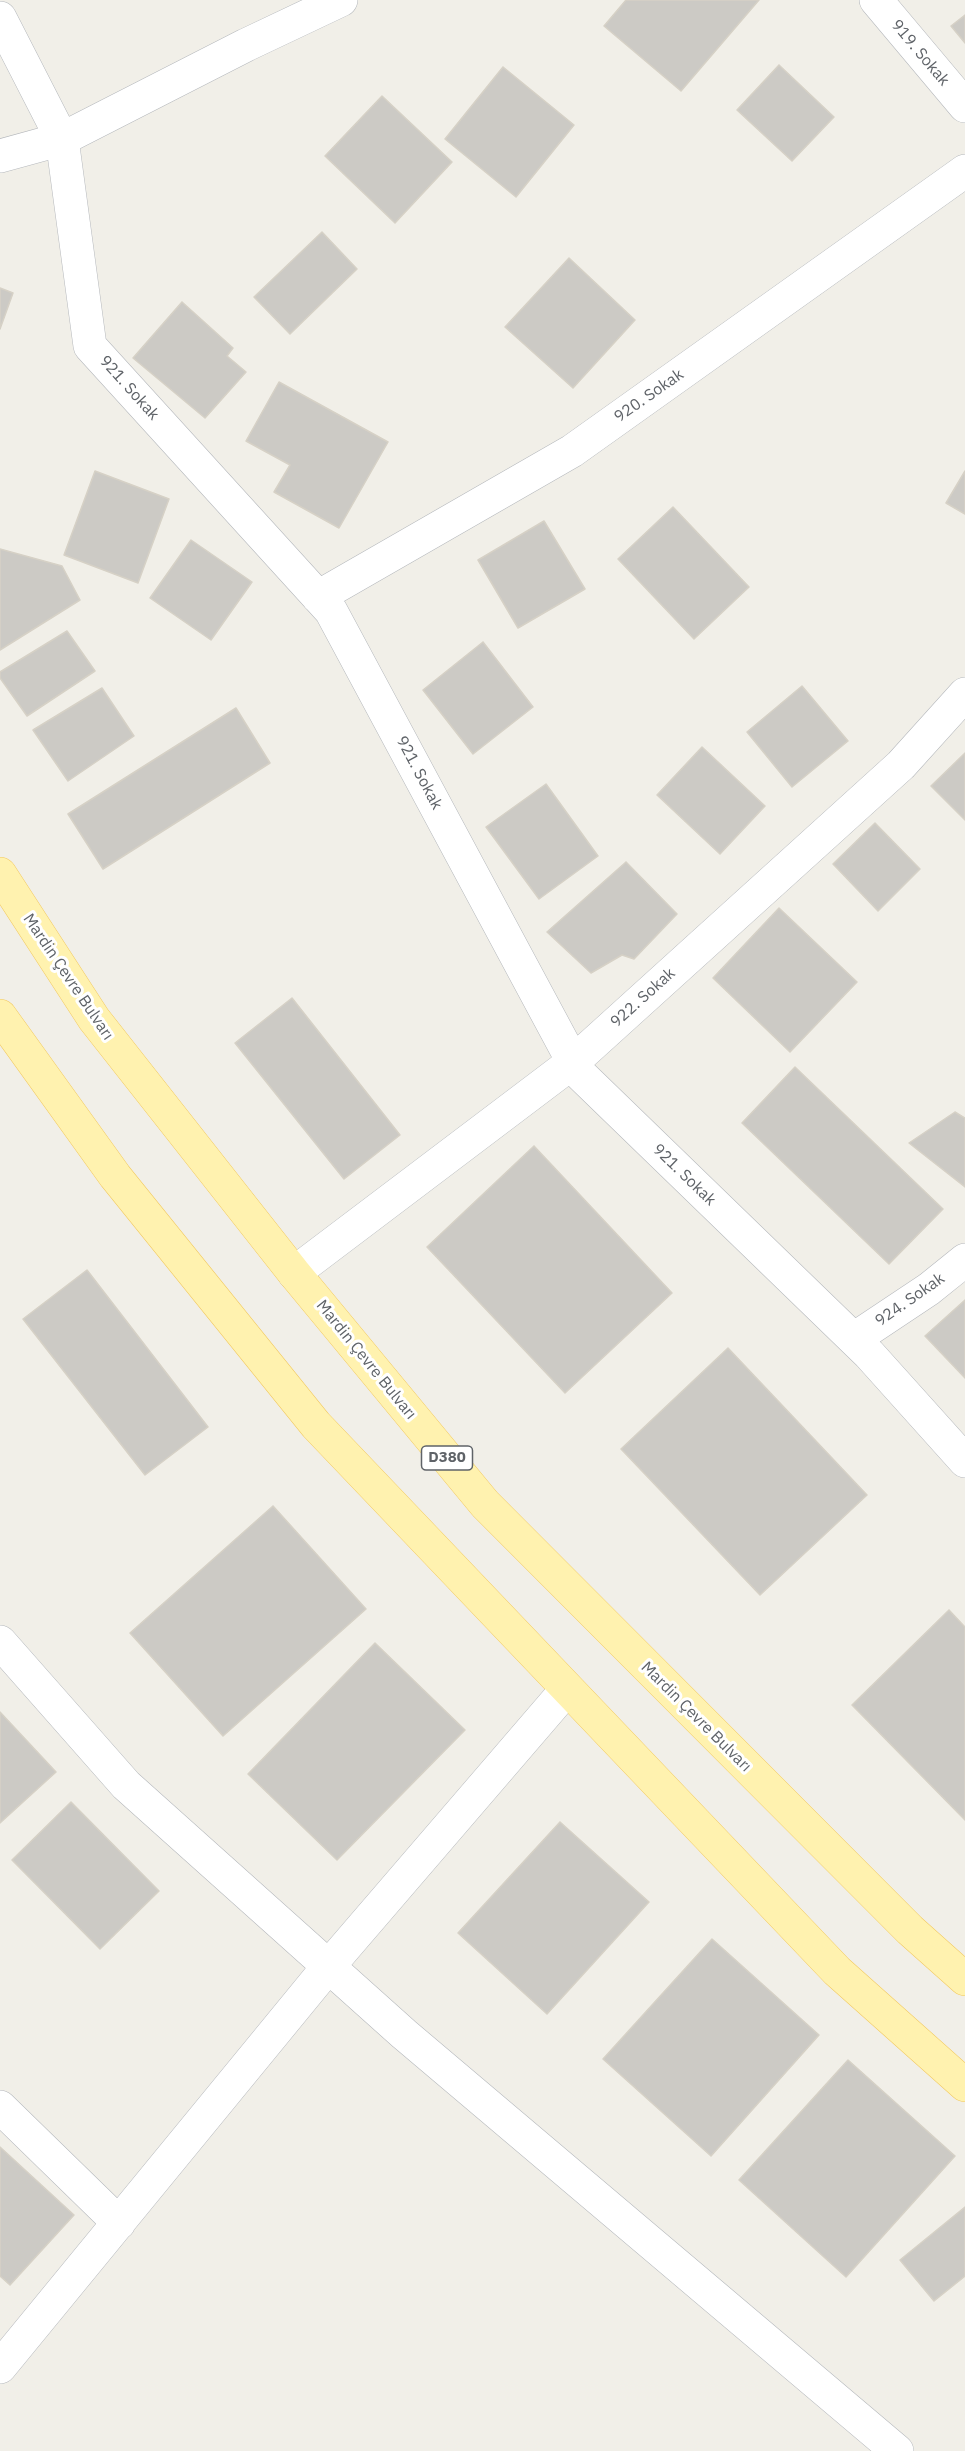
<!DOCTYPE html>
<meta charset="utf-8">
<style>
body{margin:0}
canvas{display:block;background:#f1efe8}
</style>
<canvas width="965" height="2451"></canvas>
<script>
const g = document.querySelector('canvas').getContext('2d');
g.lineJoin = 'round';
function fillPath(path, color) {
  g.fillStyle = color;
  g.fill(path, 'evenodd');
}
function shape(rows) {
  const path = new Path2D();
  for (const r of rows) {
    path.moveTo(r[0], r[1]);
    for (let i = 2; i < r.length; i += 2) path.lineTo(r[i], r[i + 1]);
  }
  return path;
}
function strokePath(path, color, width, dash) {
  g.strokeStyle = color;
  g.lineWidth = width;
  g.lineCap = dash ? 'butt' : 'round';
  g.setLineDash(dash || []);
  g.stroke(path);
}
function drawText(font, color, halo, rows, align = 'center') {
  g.font = font + ' "IBM Plex Sans",sans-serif';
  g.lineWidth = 6;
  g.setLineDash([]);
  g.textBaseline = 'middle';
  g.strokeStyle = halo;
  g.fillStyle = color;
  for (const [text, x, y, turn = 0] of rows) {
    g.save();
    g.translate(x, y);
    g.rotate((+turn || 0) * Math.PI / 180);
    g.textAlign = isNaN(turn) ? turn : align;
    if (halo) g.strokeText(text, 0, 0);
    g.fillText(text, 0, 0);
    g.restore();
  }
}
const building = shape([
 [626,0,759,0,681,91,604,26,626,0],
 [965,15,965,43,951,26,965,15],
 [779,65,834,117,792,161,737,110,779,65],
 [503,67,574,125,516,197,445,139,503,67],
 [382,96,452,162,395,223,325,156,382,96],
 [322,232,357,269,290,334,254,297,322,232],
 [569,258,635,320,573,388,505,327,569,258],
 [0,288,13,293,0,329,0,288],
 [182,302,233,348,227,356,246,372,205,418,133,358,182,302],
 [279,382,388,442,339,528,274,492,290,465,246,441,279,382],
 [95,471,169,499,138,583,64,555,95,471],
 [965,471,965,514,946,503,965,471],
 [673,507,749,587,694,639,618,559,673,507],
 [544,521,585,589,518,628,478,560,544,521],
 [191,540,252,582,211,640,150,598,191,540],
 [0,549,62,566,80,600,0,650,0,549],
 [67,631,95,671,27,716,0,678,0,672,67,631],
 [483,642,533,707,473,754,423,690,483,642],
 [802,686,848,741,792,787,747,732,802,686],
 [102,688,134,736,68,781,33,730,102,688],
 [236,708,270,763,103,869,68,814,236,708],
 [702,747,765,806,720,854,657,795,702,747],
 [965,753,965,820,931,786,965,753],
 [546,784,598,856,539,899,486,827,546,784],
 [875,823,920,869,878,911,833,864,875,823],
 [626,862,677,914,634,959,622,955,591,973,547,932,626,862],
 [779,908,857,982,790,1052,713,978,779,908],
 [292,998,400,1135,344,1179,235,1043,292,998],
 [795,1067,943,1209,889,1264,742,1123,795,1067],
 [955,1112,965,1118,965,1187,909,1143,955,1112],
 [534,1146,672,1293,565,1393,427,1247,534,1146],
 [87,1270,208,1427,145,1475,23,1319,87,1270],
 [965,1300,965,1378,925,1336,965,1300],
 [728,1348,867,1495,760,1595,621,1449,728,1348],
 [273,1506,366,1609,223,1736,130,1633,273,1506],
 [949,1610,965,1627,965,1820,852,1705,949,1610],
 [375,1643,465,1730,337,1860,248,1774,375,1643],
 [0,1712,56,1772,0,1823,0,1712],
 [71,1802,159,1891,100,1949,12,1860,71,1802],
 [560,1822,649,1902,547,2014,458,1933,560,1822],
 [712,1939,819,2035,711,2156,603,2059,712,1939],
 [848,2060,955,2156,846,2277,739,2180,848,2060],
 [0,2147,74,2215,10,2285,0,2276,0,2147],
 [965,2207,965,2276,934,2301,900,2260,965,2207]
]);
fillPath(building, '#cccac5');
strokePath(building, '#d6d1c6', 1.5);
const minor = shape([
 [876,0,965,106],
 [0,18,62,139,90,346,331,611,579,1073,869,1354,965,1461],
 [0,156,62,139,246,45,341,0],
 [318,597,572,451,965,171],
 [294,1273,573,1062,901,765,965,694],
 [854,1339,929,1289,965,1260],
 [0,1642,126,1785,404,2034,897,2451],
 [0,2107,119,2223],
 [0,2367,328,1967,567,1689]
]);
const major = shape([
 [0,874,94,1019,294,1273,485,1504,910,1930,965,1979],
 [0,1016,115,1176,316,1425,837,1971,965,2085]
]);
strokePath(minor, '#b5b8bc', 34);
strokePath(major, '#f2c960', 34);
strokePath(minor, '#fff', 33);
strokePath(major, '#fff2af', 33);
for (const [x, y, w] of [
 [447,1458,51]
]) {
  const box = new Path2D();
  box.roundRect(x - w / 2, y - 12, w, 24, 4.5);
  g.fillStyle = '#fff';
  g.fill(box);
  strokePath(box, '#5f6368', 1.5);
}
drawText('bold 15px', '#5f6368', null, [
 ["D380",447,1458]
]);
drawText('16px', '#5f6368', '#fff', [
 ["919. Sokak",920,53,50],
 ["921. Sokak",129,388,48],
 ["920. Sokak",649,396,-35],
 ["921. Sokak",419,773,62],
 ["Mardin Çevre Bulvarı",68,977,56],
 ["922. Sokak",643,998,-42],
 ["921. Sokak",684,1175,44],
 ["924. Sokak",910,1300,-35],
 ["Mardin Çevre Bulvarı",366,1360,51],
 ["Mardin Çevre Bulvarı",696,1717,45]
]);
</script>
